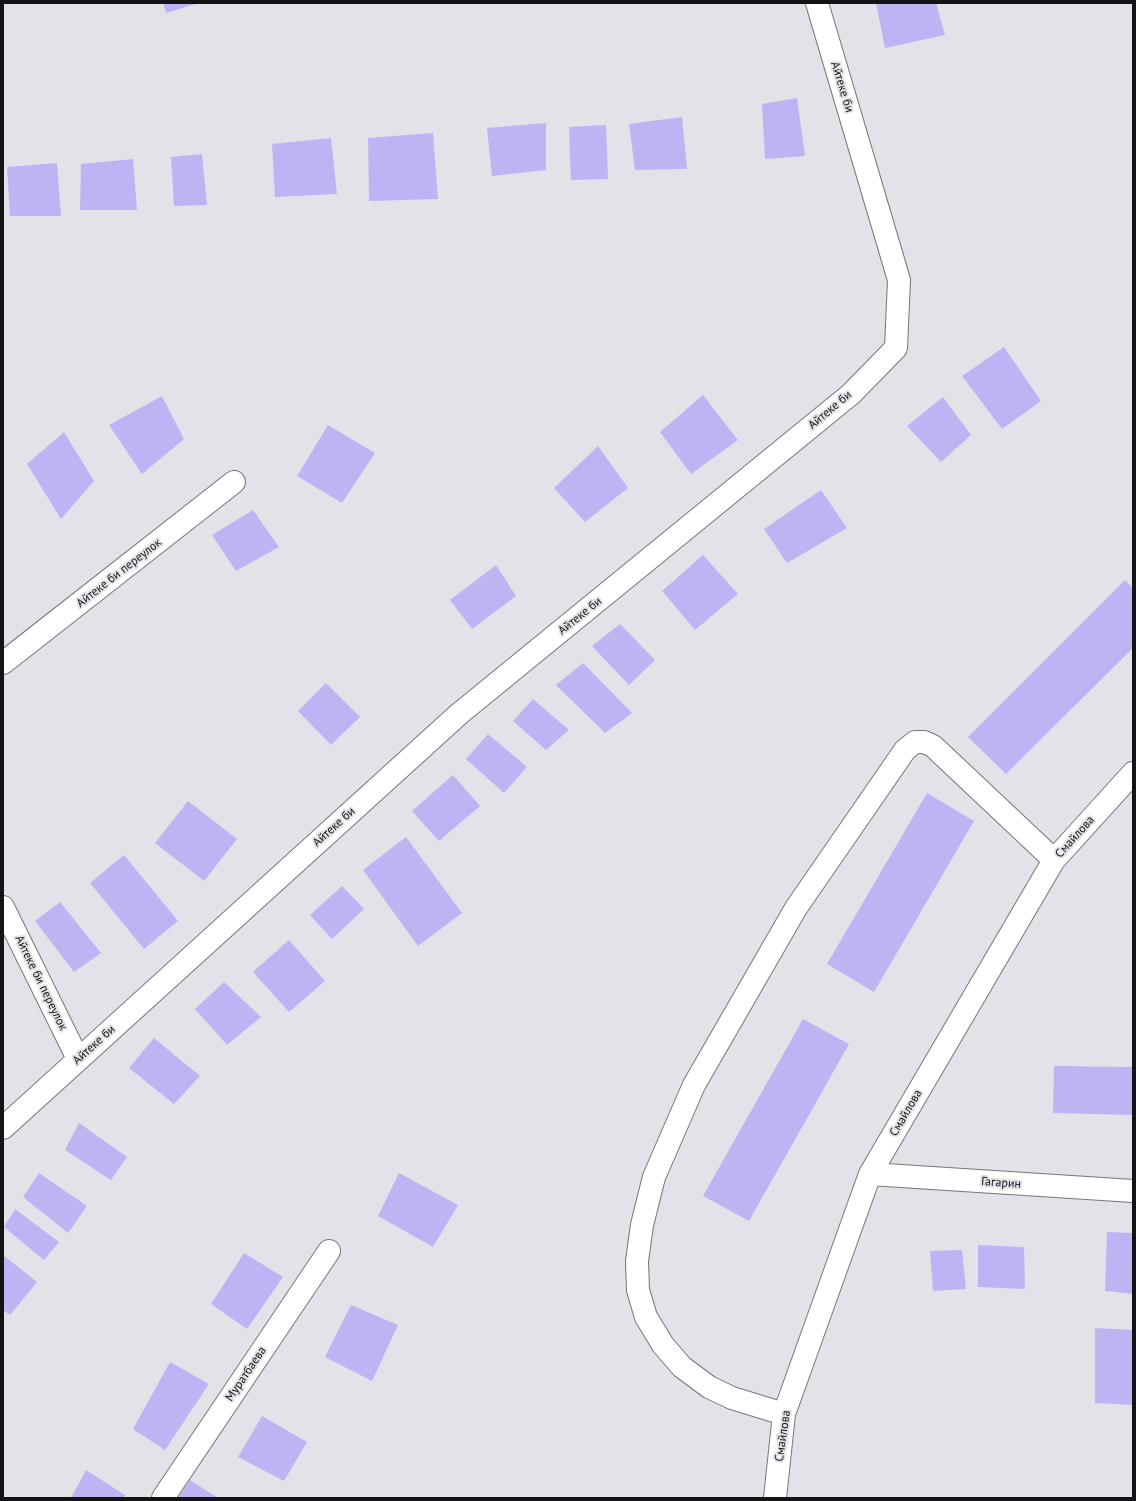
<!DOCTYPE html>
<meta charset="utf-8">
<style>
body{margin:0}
#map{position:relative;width:1136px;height:1501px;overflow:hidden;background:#e3e2e8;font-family:"PT Sans",sans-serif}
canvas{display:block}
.frame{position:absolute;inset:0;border:4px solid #141416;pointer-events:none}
</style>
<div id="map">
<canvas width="1136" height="1501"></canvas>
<div class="frame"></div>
</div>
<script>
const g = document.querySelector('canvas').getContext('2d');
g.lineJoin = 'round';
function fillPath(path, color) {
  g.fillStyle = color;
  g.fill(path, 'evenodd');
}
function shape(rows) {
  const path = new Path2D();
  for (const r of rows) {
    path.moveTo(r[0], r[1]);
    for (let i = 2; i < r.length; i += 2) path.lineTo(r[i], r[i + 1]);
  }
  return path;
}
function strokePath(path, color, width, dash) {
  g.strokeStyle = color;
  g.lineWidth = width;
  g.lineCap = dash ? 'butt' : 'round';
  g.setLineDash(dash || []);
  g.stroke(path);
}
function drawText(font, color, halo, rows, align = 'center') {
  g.font = font + ' "PT Sans",sans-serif';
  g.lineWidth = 4;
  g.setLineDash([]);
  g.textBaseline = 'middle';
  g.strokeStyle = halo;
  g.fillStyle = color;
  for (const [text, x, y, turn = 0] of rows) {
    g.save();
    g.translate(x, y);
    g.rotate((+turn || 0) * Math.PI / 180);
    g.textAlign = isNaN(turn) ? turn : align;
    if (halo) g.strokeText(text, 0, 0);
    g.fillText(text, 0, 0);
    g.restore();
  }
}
fillPath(shape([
 [163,3,199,3,166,13],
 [876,3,936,3,945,35,885,48],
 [797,98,805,156,765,159,762,104],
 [682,117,687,169,635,170,629,124],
 [546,123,546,170,492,176,487,128],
 [606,125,608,179,571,180,569,127],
 [433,133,438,199,369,201,368,138],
 [331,138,337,194,275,197,272,144],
 [202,154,207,205,174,206,171,157],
 [133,159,137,210,80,210,81,164],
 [57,163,61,216,10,216,7,167],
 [1004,347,1041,401,1002,429,962,376],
 [703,395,738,440,691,474,660,432],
 [162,396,184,439,142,474,109,425],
 [943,397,971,435,941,462,907,426],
 [328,425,375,453,342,503,297,476],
 [64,432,94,481,61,519,27,464],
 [598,446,628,488,585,522,554,488],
 [821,490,847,528,787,563,764,529],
 [253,510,279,547,236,571,212,535],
 [703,555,738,594,695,630,662,591],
 [496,565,516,596,472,629,450,600],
 [1125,580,1133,588,1133,648,1006,774,968,737],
 [620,624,655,660,629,685,592,646],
 [583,663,632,713,605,733,556,685],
 [326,683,360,717,331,745,298,711],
 [533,699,569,730,546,750,513,721],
 [488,734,527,767,504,793,466,759],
 [453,775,480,806,439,841,412,811],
 [927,793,974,821,874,992,827,964],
 [188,801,237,839,204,881,155,843],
 [406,837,462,913,418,946,363,870],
 [124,855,178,921,144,949,90,883],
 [342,886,364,909,332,939,310,915],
 [60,902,101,953,74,972,35,921],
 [289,940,325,981,289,1012,253,972],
 [224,982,261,1017,227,1045,195,1009],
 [803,1019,849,1044,749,1221,703,1196],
 [154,1038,200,1076,174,1104,129,1068],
 [1054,1066,1133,1067,1133,1115,1053,1113],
 [79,1123,127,1157,111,1180,65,1150],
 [39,1173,87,1206,68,1233,23,1197],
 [399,1173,458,1205,433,1247,378,1216],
 [15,1209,59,1242,44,1260,4,1227],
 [1107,1232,1133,1233,1133,1294,1105,1291],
 [978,1245,1024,1247,1025,1289,978,1287],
 [962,1250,966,1289,933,1291,930,1251],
 [244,1253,283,1277,247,1329,211,1304],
 [3,1255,37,1282,10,1315,3,1310],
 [351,1305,398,1325,372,1381,325,1357],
 [1095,1328,1133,1330,1133,1405,1095,1403],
 [170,1362,209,1384,165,1450,133,1429],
 [262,1416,307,1442,284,1481,238,1457],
 [86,1470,125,1495,123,1498,71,1498],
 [190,1480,218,1498,178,1498]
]), '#beb4f4');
const minor = shape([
 [3,663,234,482],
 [3,907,78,1059],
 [3,1128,459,714,851,394,896,348,899,280,817,3],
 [870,1174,1133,1191],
 [784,1414,732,1398,709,1387,682,1367,663,1345,646,1317,638,1290,637,1261,642,1225,654,1177,694,1085,796,908,905,750,915,742,924,742,933,746,1054,860],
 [163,1498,329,1251],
 [775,1498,784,1414,870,1174,1054,860,1133,773]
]);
strokePath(minor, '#76757a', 24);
strokePath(minor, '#fff', 22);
drawText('12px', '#141416', '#e3e2e8', [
 ["Айтеке би",842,87,73],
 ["Айтеке би",830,410,-40],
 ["Айтеке би переулок",119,573,-38],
 ["Айтеке би",580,616,-39],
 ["Айтеке би",334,827,-42],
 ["Смайлова",1075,837,-48],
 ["Айтеке би переулок",41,983,64],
 ["Айтеке би",94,1045,-42],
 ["Смайлова",906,1113,-60],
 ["Гагарин",1001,1183,4],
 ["Муратбаева",246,1374,-56],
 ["Смайлова",783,1436,-82]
]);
</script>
